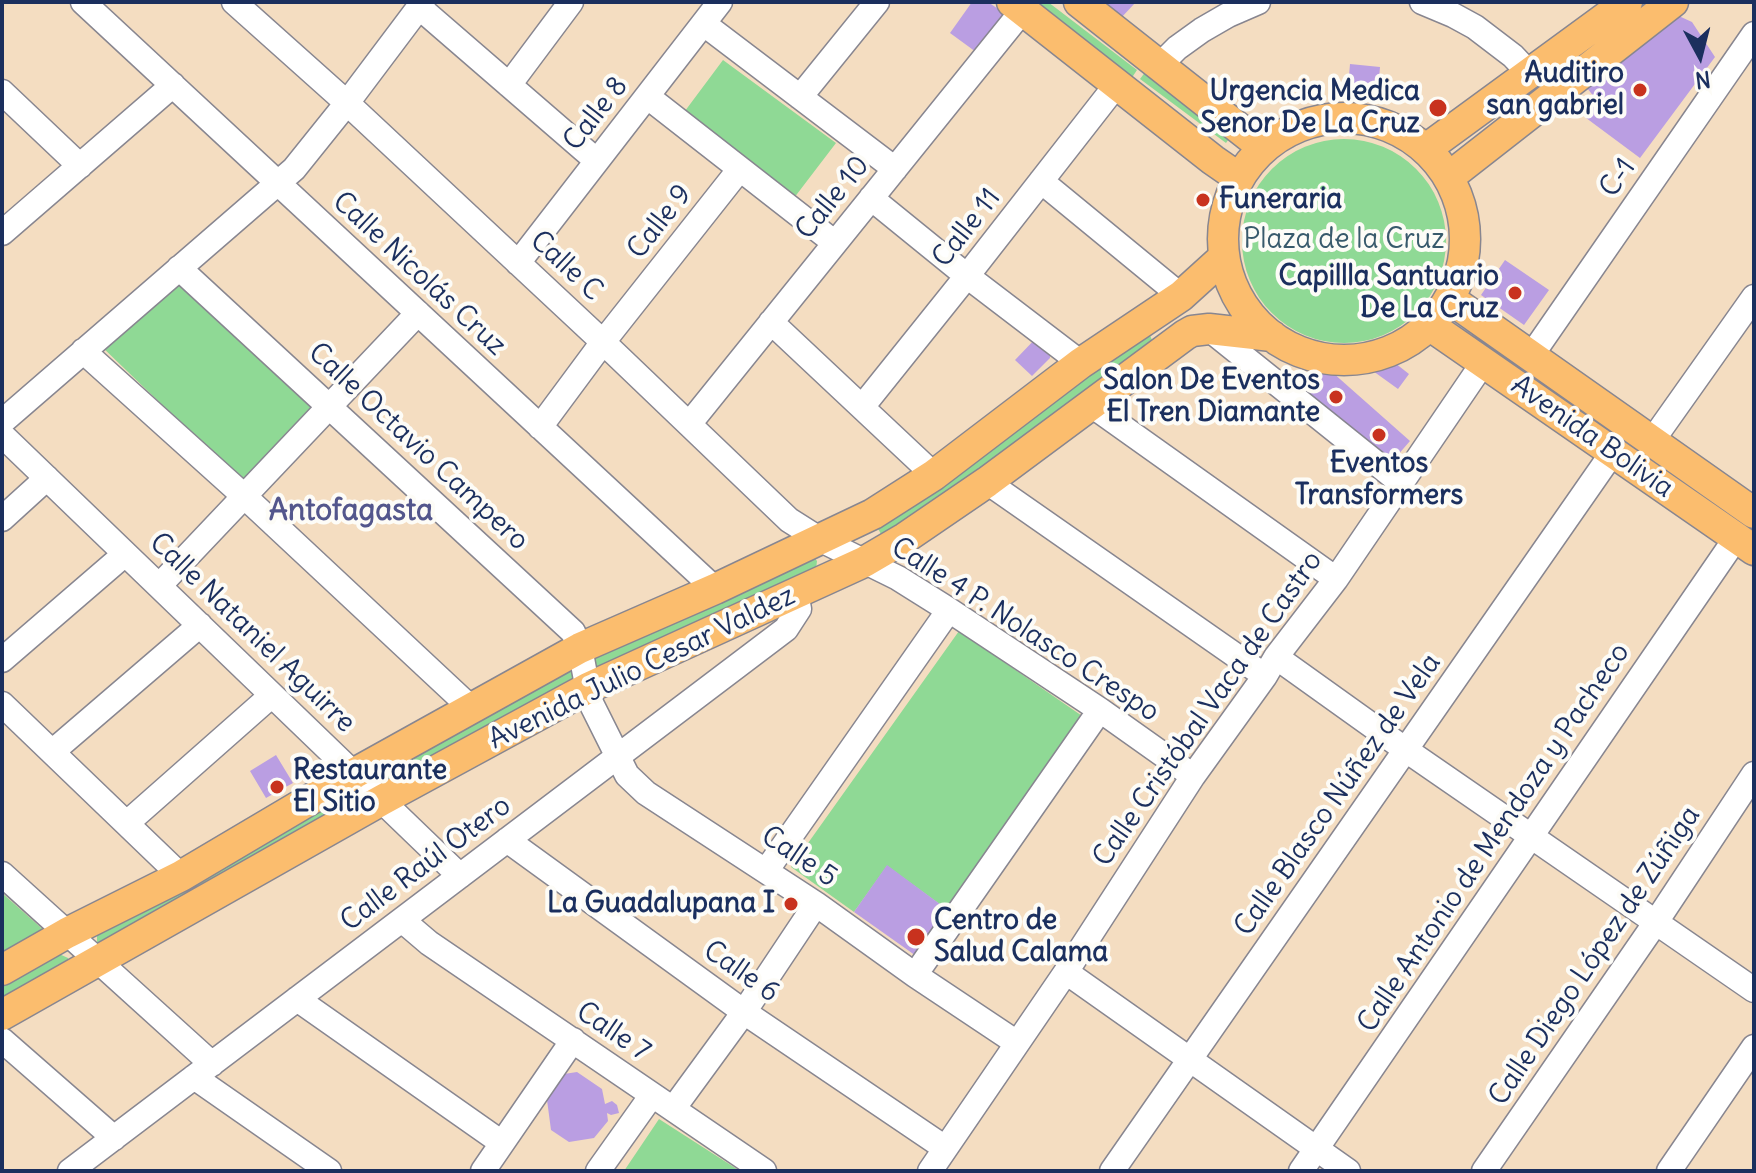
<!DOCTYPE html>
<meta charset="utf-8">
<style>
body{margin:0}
#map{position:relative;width:1756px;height:1173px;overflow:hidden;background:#f4ddc1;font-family:Delius,sans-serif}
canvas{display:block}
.frame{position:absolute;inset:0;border:4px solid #1b2f5e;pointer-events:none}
.north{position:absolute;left:1660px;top:16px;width:80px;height:80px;-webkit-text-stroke:6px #fdfcf7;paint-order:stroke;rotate:173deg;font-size:22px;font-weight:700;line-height:32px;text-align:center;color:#1b2f5e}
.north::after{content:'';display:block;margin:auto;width:28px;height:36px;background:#1b2f5e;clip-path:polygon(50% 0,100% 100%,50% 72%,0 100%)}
</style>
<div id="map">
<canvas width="1756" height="1173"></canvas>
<div class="frame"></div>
<div class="north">N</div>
</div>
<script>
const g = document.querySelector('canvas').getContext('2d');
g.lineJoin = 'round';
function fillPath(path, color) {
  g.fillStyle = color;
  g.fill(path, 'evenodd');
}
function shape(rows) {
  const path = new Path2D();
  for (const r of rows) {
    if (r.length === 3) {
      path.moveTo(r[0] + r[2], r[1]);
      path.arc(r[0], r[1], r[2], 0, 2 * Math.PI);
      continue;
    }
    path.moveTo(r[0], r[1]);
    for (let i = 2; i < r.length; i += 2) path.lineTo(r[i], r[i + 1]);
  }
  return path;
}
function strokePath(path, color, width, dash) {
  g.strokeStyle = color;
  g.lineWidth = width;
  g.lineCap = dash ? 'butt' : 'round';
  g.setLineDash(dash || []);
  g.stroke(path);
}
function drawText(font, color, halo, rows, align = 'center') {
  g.font = font + ' Delius,sans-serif';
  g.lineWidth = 8;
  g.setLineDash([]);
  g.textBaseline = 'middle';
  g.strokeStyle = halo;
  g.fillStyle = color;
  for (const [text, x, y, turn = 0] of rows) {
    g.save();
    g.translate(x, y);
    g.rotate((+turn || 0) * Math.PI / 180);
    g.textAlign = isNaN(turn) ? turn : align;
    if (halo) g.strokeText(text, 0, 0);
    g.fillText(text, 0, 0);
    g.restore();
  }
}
fillPath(shape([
 [1034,2,1048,2,1137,70,1131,79],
 [723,60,836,143,794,198,682,115],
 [1146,71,1231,136,1226,143,1140,79],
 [1344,241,102],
 [177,275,313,405,241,481,99,344],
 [1149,333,1152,340,1151,348,887,536,881,534,877,527],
 [812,555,817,561,816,569,598,669,595,664,595,657],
 [959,631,1088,720,952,913,887,866,854,912,791,867],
 [571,669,576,673,576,679,383,782,379,777,381,769],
 [351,788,358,792,361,798,102,948,97,943,97,931],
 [2,893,47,933,2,957],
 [57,953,68,958,69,964,2,1007,2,982],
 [659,1119,740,1171,624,1171]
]), '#8fd995');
fillPath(shape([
 [972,2,988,2,1004,13,976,52,950,33],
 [1102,2,1136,2,1120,19],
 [1670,12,1692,22,1715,57,1640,158,1578,112,1595,98,1583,83],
 [1350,64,1380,67,1378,91,1348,88],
 [1505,260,1549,290,1524,325,1481,295],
 [1038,336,1050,348,1050,358,1032,376,1015,360],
 [1395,363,1409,374,1398,389,1373,371],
 [1332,372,1410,441,1390,464,1302,389,1301,379,1306,373],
 [276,755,293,783,266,798,250,771],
 [887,865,952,913,919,958,854,912],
 [577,1072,602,1089,605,1104,612,1101,617,1105,619,1113,611,1115,607,1113,608,1121,594,1138,569,1142,551,1130,547,1100,564,1074]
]), '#ba9ee2');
const minor = shape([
 [83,2,715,589],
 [234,2,347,103,603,342,789,520,819,539,898,578,949,610,1100,710,1193,776],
 [1422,2,1453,15,1475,27,1513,56,1530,74],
 [419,7,597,161],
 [704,24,895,169],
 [1159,66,1177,48,1202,30,1228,15,1258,2],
 [509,85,571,2],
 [2,92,80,166],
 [648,97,835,243],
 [800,97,877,2],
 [1041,181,1181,296],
 [871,198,967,276,1081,363],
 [2,233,173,85],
 [518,263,720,2],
 [179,268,573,632,580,648,590,701,627,775,646,793,816,904,915,975,1017,1043],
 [771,322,934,475],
 [1209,329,1401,483],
 [83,351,244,496,471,708],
 [1531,356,1754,34],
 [1090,404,1336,579],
 [862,407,967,276,1117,84],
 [2,422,294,169,347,103,423,2],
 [690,423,1023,10],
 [540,427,603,342,739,170],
 [2,435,460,876],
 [1652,441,1754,297],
 [987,482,1265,676],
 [2,519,47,478],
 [159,586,418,313],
 [1276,657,1406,750,1754,990],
 [2,660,125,554],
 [2,704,181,876],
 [52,752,200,625],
 [127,823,272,695],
 [507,840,744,1012,945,1148],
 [766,871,949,610],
 [2,874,212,1064],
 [402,920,429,943,764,1171],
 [1066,972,1348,1171],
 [915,975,1100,710],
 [297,999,502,1143],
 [2,1040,114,1138],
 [194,1077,329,1171],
 [673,1109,744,1012,816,904],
 [70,1171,786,629,799,609,796,593],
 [483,1171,573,1040],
 [598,1171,652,1095],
 [930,1171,1066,972,1193,776,1265,676,1276,657,1336,579,1483,363],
 [1112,1171,1613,452],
 [1301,1171,1736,538],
 [1484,1171,1656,922,1754,774],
 [1669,1171,1754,1047]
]);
const major = shape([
 [1012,2,1213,160,1239,178],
 [1079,2,1264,148],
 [1344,239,121],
 [1426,149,1627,2],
 [1449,177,1673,2],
 [1450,299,1754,513],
 [1429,325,1754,550],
 [2,970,67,933,181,876,355,773,580,648,715,589,873,514,934,475,1081,363,1181,296,1224,257],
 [2,1015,382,800,588,688,864,562,905,538,987,482,1185,335,1192,331,1209,329,1272,336]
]);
strokePath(minor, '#888690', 27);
strokePath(major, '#888690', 33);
strokePath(minor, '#fff', 24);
strokePath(major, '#fbbd6e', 30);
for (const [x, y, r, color] of [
 [1640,90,8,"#c8321e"],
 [1438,108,10,"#c8321e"],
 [1203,200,8,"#c8321e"],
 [1515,293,8,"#c8321e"],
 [1336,397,8,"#c8321e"],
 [1379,435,8,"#c8321e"],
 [277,787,8,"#c8321e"],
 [791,904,8,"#c8321e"],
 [916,937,10,"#c8321e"]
]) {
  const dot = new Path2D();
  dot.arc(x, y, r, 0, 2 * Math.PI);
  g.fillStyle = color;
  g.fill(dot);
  strokePath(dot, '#fdfcf7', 3);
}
drawText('bold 28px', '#1b2f5e', '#fdfcf7', [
 ["Auditiro",1624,74],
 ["san gabriel",1624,106],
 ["Urgencia Medica",1420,92],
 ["Senor De La Cruz",1420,124],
 ["Funeraria",1219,200,"left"],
 ["Capillla Santuario",1499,277],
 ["De La Cruz",1499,309],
 ["Salon De Eventos",1320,381],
 ["El Tren Diamante",1320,413],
 ["Eventos",1379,464,"center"],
 ["Transformers",1379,496,"center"],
 ["Restaurante",293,771,"left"],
 ["El Sitio",293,803,"left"],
 ["La Guadalupana I",775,904],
 ["Centro de",934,921,"left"],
 ["Salud Calama",934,953,"left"]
], 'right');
drawText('28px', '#1b2f5e', '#fdfcf7', [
 ["Calle 8",596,114,-52],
 ["C-1",1618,178,-55],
 ["Calle 10",833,198,-51],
 ["Calle 9",660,222,-52],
 ["Calle 11",967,228,-52],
 ["Calle C",566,266,43],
 ["Calle Nicolás Cruz",419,274,43],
 ["Avenida Bolivia",1592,437,35],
 ["Calle Octavio Campero",418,447,43],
 ["Calle 4 P. Nolasco Crespo",1025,630,33],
 ["Calle Nataniel Aguirre",252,633,44],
 ["Avenida Julio Cesar Valdez",642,668,-26],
 ["Calle Cristóbal Vaca de Castro",1208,709,-55],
 ["Calle Blasco Núñez de Vela",1338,795,-55],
 ["Calle Antonio de Mendoza y Pacheco",1494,838,-56],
 ["Calle 5",799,857,34],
 ["Calle Raúl Otero",426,864,-37],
 ["Calle Diego López de Zúñiga",1595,956,-56],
 ["Calle 6",741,972,35],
 ["Calle 7",613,1032,34]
]);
drawText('28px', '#385a6c', '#fdfcf7', [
 ["Plaza de la Cruz",1344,240]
]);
drawText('bold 30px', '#53568c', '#fdfcf7', [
 ["Antofagasta",351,511]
]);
</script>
